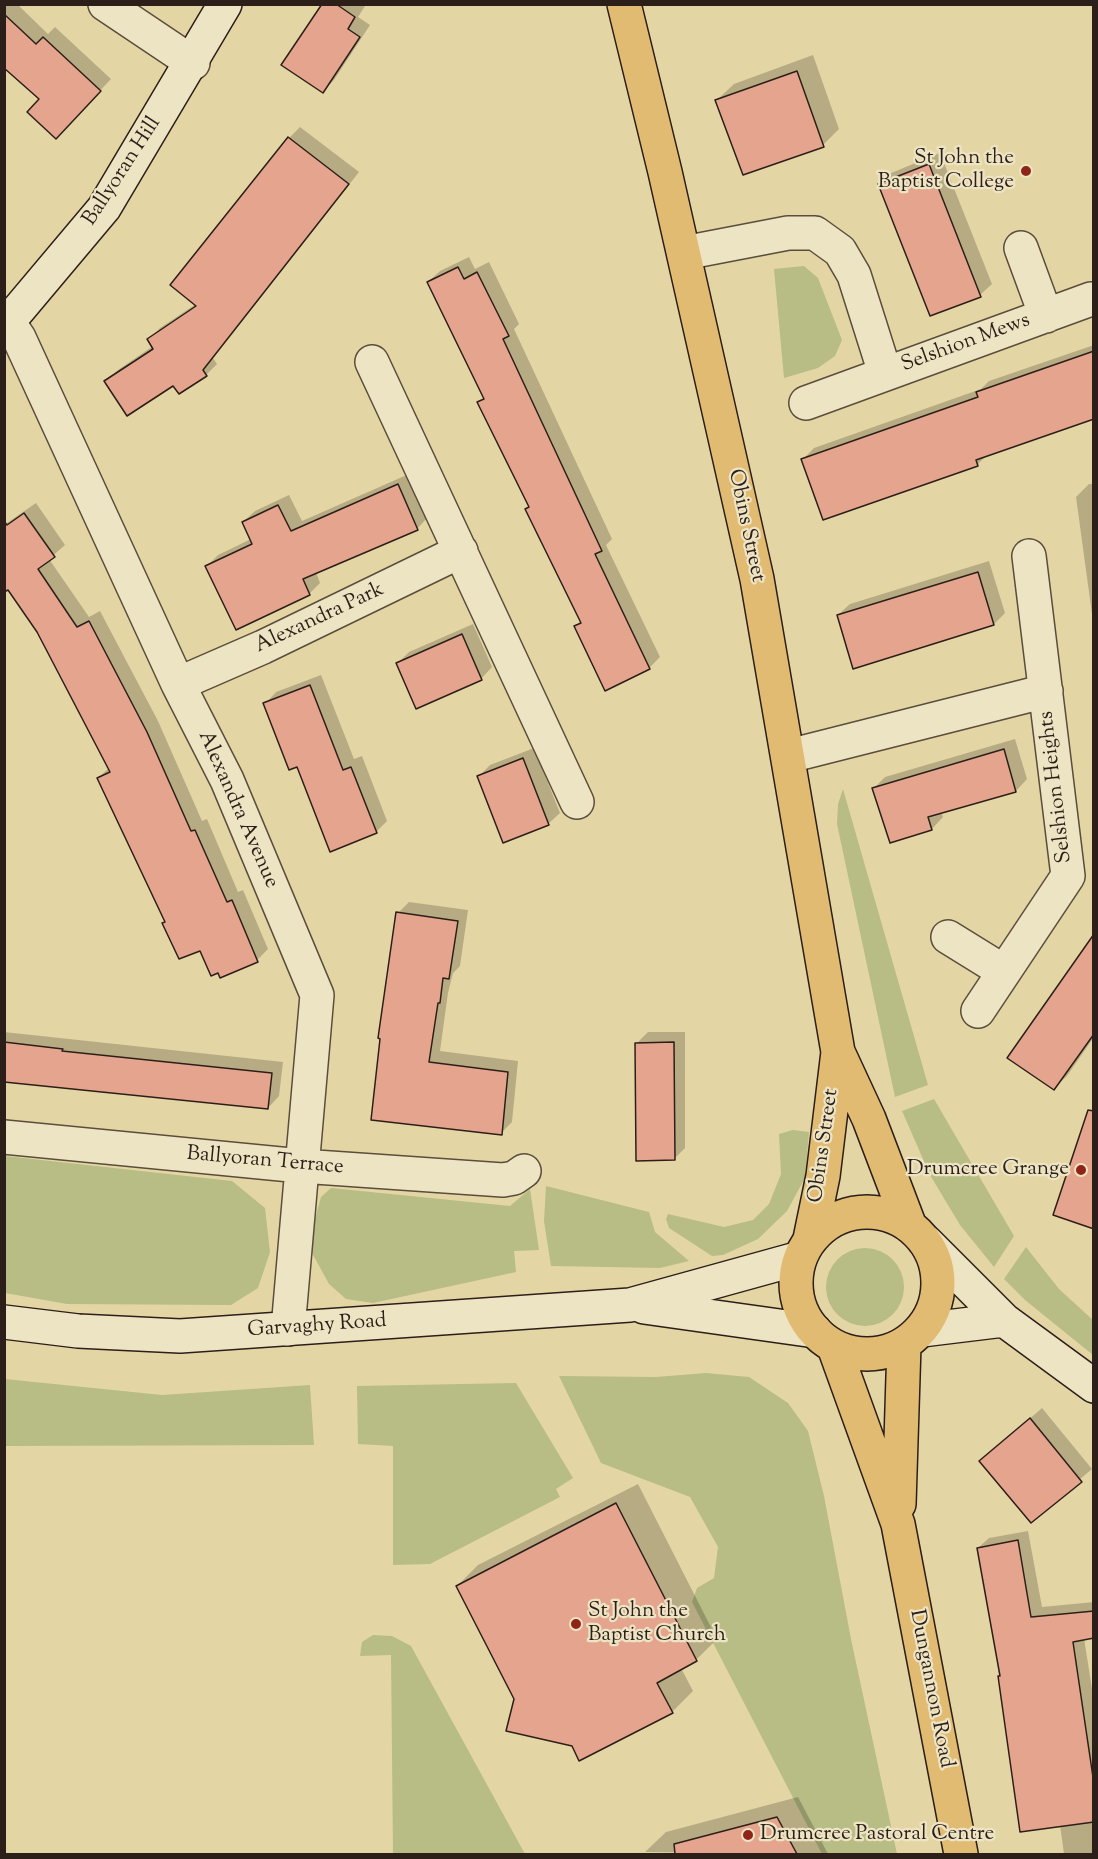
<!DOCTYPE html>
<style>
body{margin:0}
#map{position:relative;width:1098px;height:1859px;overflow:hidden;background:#e4d6a4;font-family:"Sorts Mill Goudy",serif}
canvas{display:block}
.frame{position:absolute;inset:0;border:6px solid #2c1f19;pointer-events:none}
</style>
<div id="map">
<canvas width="1098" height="1859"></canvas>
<div class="frame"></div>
</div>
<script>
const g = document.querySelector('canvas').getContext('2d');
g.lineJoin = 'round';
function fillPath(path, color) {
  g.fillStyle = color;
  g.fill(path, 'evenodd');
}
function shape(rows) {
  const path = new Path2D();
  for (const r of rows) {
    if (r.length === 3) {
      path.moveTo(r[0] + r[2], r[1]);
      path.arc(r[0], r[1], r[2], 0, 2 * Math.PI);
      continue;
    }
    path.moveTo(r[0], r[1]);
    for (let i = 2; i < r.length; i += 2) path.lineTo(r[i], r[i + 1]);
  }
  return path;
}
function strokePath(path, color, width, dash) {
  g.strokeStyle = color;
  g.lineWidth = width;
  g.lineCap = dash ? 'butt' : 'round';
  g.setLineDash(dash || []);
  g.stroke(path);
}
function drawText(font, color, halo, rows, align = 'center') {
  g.font = font + ' "Sorts Mill Goudy",serif';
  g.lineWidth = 4.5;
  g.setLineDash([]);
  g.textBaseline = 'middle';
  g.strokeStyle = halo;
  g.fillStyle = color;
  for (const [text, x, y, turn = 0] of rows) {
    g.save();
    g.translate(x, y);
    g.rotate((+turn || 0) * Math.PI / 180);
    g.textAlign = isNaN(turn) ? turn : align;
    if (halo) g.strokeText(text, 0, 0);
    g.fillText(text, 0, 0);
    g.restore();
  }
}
fillPath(shape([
 [804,266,818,278,842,340,835,356,818,368,784,378,774,269],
 [843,789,928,1085,895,1097,837,824,838,804],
 [934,1099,1014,1236,994,1267,960,1225,930,1175,902,1111],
 [793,1130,809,1132,805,1178,787,1211,758,1239,723,1255,712,1256,669,1228,666,1219,668,1214,724,1227,753,1220,769,1204,781,1174,779,1134],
 [5,1156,232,1181,265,1208,270,1252,258,1288,231,1305,67,1304,5,1293],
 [546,1186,649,1212,655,1232,689,1261,660,1268,551,1266,544,1221],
 [331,1188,510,1206,530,1189,539,1250,514,1251,516,1272,373,1303,346,1299,329,1284,312,1253,315,1219,321,1197],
 [1026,1247,1059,1289,1093,1320,1093,1355,1025,1300,1004,1279],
 [865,1287,39],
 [706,1373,749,1377,788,1403,808,1431,824,1496,851,1639,897,1854,822,1854,692,1602,697,1588,714,1578,718,1547,690,1497,601,1463,559,1376,656,1377],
 [5,1379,162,1395,310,1385,314,1445,5,1446],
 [516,1383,573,1478,556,1489,560,1497,430,1564,393,1565,393,1446,358,1444,357,1386],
 [373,1635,392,1636,411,1646,525,1854,393,1854,391,1655,360,1656,362,1642]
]), '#b7bd84');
fillPath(shape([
 [4,4,17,4,48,34,55,27,111,79,67,126,4,66],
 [323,4,364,4,365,6,358,17,370,25,334,80,323,91],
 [813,55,839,129,823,145,717,100,734,84],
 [300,127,359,172,213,358,217,364,206,375,174,384,106,381,118,370,153,346,149,339,160,328,196,304,289,138],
 [940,153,992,284,980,295,880,184,891,173],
 [469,257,475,269,489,262,519,324,514,329,612,539,606,545,660,657,649,668,575,627,582,620,527,509,530,505,479,402,485,397,428,282,440,271],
 [1094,345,1094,417,987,455,977,465,803,459,814,448,981,389,989,381],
 [409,474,428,517,417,529,316,572,320,583,309,594,207,566,218,555,251,539,243,522,255,511,289,495,302,521],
 [1089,484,1094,484,1094,629,1076,497],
 [36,503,65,545,49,559,89,617,100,611,158,721,202,821,207,819,238,892,243,890,268,949,257,960,201,949,167,921,98,778,110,767,38,631,8,588,4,525],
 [989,561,1005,613,994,624,838,615,850,604],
 [473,624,492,667,481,679,398,663,409,652],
 [321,675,354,759,362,756,387,821,376,832,265,704,276,692],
 [1015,739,1027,779,1016,791,941,812,943,817,932,829,891,841,874,788,885,777],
 [534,748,560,813,548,824,478,777,490,765],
 [409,902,468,910,460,966,453,973,448,993,440,1051,518,1061,512,1122,501,1133,373,1118,398,913],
 [1094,937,1094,1037,1067,1076,1054,1088],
 [4,1032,283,1062,279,1096,268,1108,4,1081],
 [648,1032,685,1032,685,1148,674,1159,637,1043],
 [1042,1408,1092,1469,1031,1521,981,1461],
 [638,1484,717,1639,696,1660,681,1668,693,1691,672,1712,573,1745,515,1698,457,1586,478,1565],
 [1028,1531,1042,1607,1094,1602,1094,1637,1084,1638,1094,1702,1094,1854,1064,1854,1060,1825,999,1677,1001,1675,978,1548,989,1538],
 [798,1797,828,1854,645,1852,666,1832]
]), '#0003');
const building = shape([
 [322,4,336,4,355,17,348,29,360,37,323,93,281,65,322,4],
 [4,14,36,44,43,37,101,91,56,139,27,112,39,99,4,68,4,14],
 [797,71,824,147,743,175,715,100,797,71],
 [288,137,349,184,203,370,207,376,179,394,173,386,127,416,104,381,153,349,147,339,196,306,170,285,288,137],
 [929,164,981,297,930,316,878,184,929,164],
 [458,267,464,279,477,272,509,336,503,339,602,551,595,554,650,669,605,691,574,626,581,623,525,509,529,507,477,402,484,399,427,282,458,267],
 [1094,351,1094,419,976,460,978,466,823,520,801,459,978,397,976,392,1094,351],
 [398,484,418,530,303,579,310,595,236,630,205,566,252,544,242,522,278,505,291,531,398,484],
 [24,513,55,557,38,569,77,627,89,621,147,732,191,831,195,830,227,902,232,900,258,962,220,978,218,973,211,976,200,951,179,959,162,923,165,922,97,778,110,772,37,632,8,590,4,592,4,521,7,525,24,513],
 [978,572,994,625,853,669,837,615,978,572],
 [462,634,482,680,416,709,396,663,462,634],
 [310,685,343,770,351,767,377,833,330,852,297,767,289,770,263,703,310,685],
 [1004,749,1016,792,928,817,932,830,890,843,872,788,1004,749],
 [523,758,549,825,503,843,477,776,523,758],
 [396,912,458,921,449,979,443,978,440,1003,438,1003,429,1062,508,1072,502,1135,371,1120,380,1039,378,1038,396,912],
 [1094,934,1094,1034,1054,1090,1007,1058,1094,934],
 [4,1042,63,1049,62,1051,272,1073,268,1109,4,1082,4,1042],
 [674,1042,675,1160,636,1161,635,1043,674,1042],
 [1088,1110,1094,1111,1094,1229,1053,1215,1088,1110],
 [1030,1418,1082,1482,1031,1523,979,1461,1030,1418],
 [616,1503,697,1661,657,1683,673,1713,579,1761,572,1746,506,1731,514,1699,456,1586,616,1503],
 [1018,1540,1031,1617,1094,1611,1094,1638,1073,1642,1094,1784,1094,1822,1020,1832,998,1676,1000,1676,977,1548,1018,1540],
 [777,1817,797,1854,675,1854,674,1844,777,1817]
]);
fillPath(building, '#e5a48d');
strokePath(building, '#2c1f19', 1.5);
const street = shape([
 [105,4,193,63],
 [1021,248,1046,316],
 [684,253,788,233,815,233,840,251,854,275,885,373],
 [9,323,19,338,178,684,227,780,317,995,288,1329],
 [372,362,577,802],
 [806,403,1091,299],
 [178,684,263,647,461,551],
 [789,756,1046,691],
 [948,937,1003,971],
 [978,1011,1068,876,1029,556],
 [4,1137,301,1166,503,1180,514,1178,524,1171]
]);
const secondary = shape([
 [4,327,104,208,225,4],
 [926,1242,1004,1320,1094,1386],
 [644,1307,815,1331],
 [4,1322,78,1331,180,1336,630,1305,800,1258],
 [922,1330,1004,1320]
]);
const primary = shape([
 [624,4,665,172,757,579,838,1052,869,1119,909,1224],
 [867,1283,71],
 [810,1239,823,1176,838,1052],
 [834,1347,898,1524,961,1854],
 [899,1504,904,1345]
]);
strokePath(street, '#5a4d3c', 36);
strokePath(secondary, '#2c1f19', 36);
strokePath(primary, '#2c1f19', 36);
strokePath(street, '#ede4c4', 33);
strokePath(secondary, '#ede4c4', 33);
strokePath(primary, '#e2bb72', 33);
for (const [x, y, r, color] of [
 [1026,171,6,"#8f2418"],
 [1081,1170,6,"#8f2418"],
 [576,1624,6,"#8f2418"],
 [748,1835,6,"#8f2418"]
]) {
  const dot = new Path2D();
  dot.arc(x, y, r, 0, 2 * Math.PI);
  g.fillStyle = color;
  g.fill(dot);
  strokePath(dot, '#ede4c4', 2);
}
drawText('21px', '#2c1f19', '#ede4c4', [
 ["St John the",1014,159],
 ["Baptist College",1014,183],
 ["Drumcree Grange",1069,1170],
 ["St John the",588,1612,"left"],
 ["Baptist Church",588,1636,"left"],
 ["Drumcree Pastoral Centre",760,1835,"left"]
], 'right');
drawText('21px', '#2c1f19', '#ede4c4', [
 ["Ballyoran Hill",123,172,-57],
 ["Selshion Mews",966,344,-20],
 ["Obins Street",745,526,78],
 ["Alexandra Park",320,619,-25],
 ["Selshion Heights",1057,787,-97],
 ["Alexandra Avenue",237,810,66],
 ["Obins Street",825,1146,-82],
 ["Ballyoran Terrace",265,1162,5],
 ["Garvaghy Road",317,1327,-4],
 ["Dungannon Road",930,1689,79]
]);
</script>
